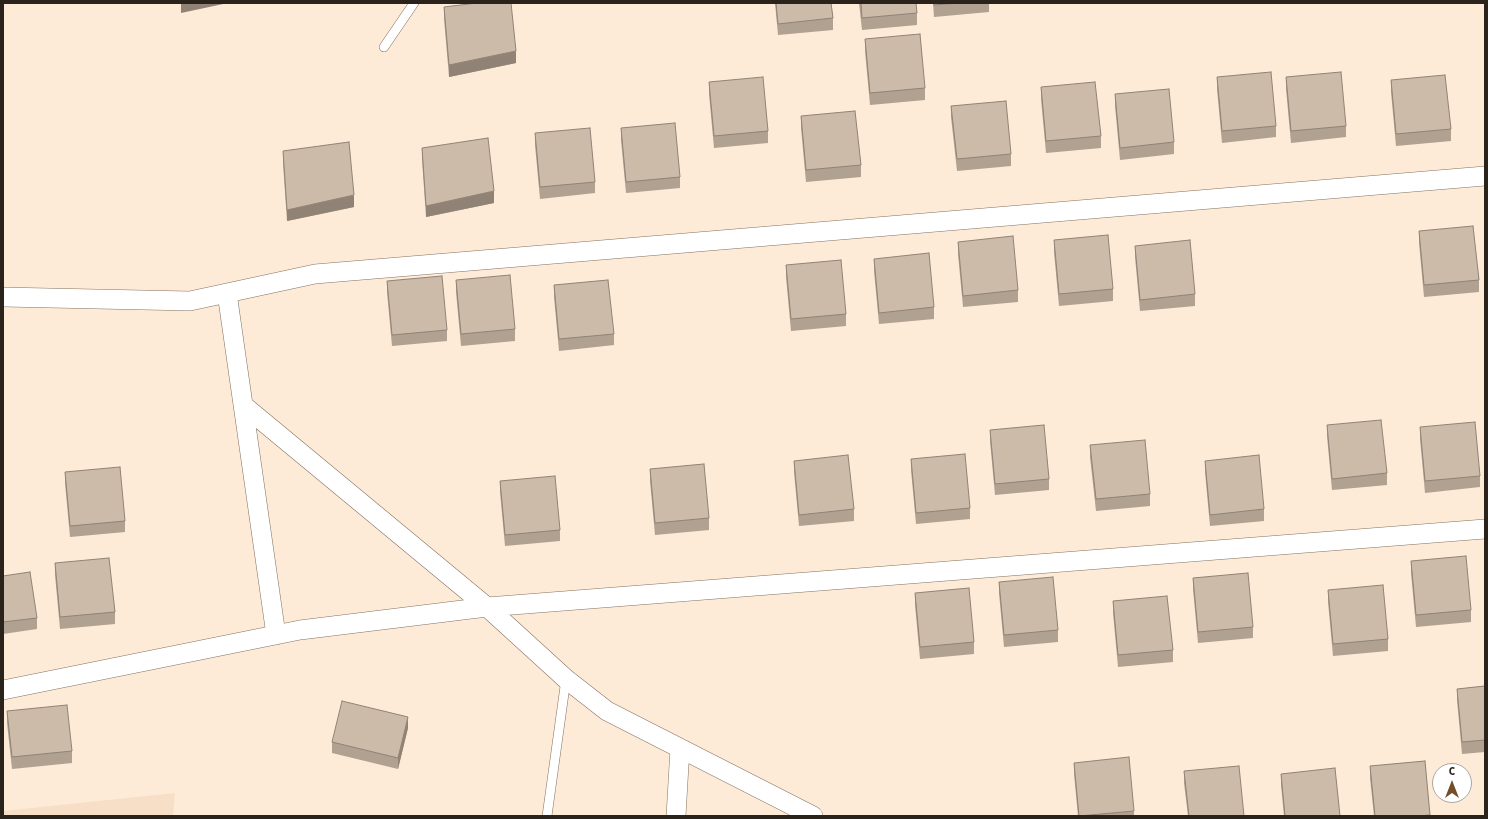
<!DOCTYPE html>
<meta charset="utf-8">
<style>
body{margin:0}
#map{position:relative;width:1488px;height:819px;overflow:hidden;background:#fdead7;font-family:"Source Sans 3",sans-serif}
canvas{display:block}
.frame{position:absolute;inset:0;border:4px solid #2a231c;pointer-events:none}
.north{position:absolute;left:1432px;top:763px;width:40px;height:40px;box-sizing:border-box;background:#fff;border:1px solid #aaa7a4;border-radius:50%;rotate:0deg;font-size:11px;font-weight:700;line-height:16px;text-align:center;color:#2a231c}
.north::after{content:'';display:block;margin:auto;width:14px;height:18px;background:#724f28;clip-path:polygon(50% 0,100% 100%,50% 72%,0 100%)}
</style>
<div id="map">
<canvas width="1488" height="819"></canvas>
<div class="frame"></div>
<div class="north">С</div>
</div>
<script>
const g = document.querySelector('canvas').getContext('2d');
g.lineJoin = 'round';
function fillPath(path, color) {
  g.fillStyle = color;
  g.fill(path, 'evenodd');
}
function shape(rows) {
  const path = new Path2D();
  for (const r of rows) {
    path.moveTo(r[0], r[1]);
    for (let i = 2; i < r.length; i += 2) path.lineTo(r[i], r[i + 1]);
  }
  return path;
}
function strokePath(path, color, width, dash) {
  g.strokeStyle = color;
  g.lineWidth = width;
  g.lineCap = dash ? 'butt' : 'round';
  g.setLineDash(dash || []);
  g.stroke(path);
}
fillPath(shape([
 [175,793,173,816,3,816,3,811]
]), '#f6dfc6');
const service = shape([
 [384,47,414,3],
 [547,816,566,679]
]);
const minor = shape([
 [227,293,276,635],
 [3,297,190,301,315,274,1485,176],
 [243,405,487,607,566,679,607,711,813,816],
 [3,690,300,630,487,607,1485,529],
 [676,816,680,748]
]);
strokePath(service, '#847362', 10);
strokePath(minor, '#847362', 20);
strokePath(service, '#fff', 9);
strokePath(minor, '#fff', 19);
fillPath(shape([
 [775,3,831,3,833,18,833,30,778,35],
 [859,3,916,3,917,13,917,25,862,30],
 [933,3,989,3,989,12,934,17],
 [444,7,516,63,449,77,444,19],
 [865,39,925,88,925,100,870,105,865,51],
 [1217,77,1276,126,1276,137,1222,143,1217,89],
 [1286,77,1346,126,1346,137,1291,143,1286,89],
 [1391,80,1451,129,1451,141,1396,146,1391,92],
 [709,82,768,131,768,143,714,148,709,94],
 [1041,87,1101,136,1101,148,1046,153,1041,99],
 [1115,94,1174,142,1174,154,1120,160,1115,106],
 [951,106,1011,154,1011,166,957,171,951,117],
 [801,116,861,165,861,177,806,182,801,128],
 [621,128,680,177,680,188,626,193,621,140],
 [535,133,595,182,595,193,540,199,535,145],
 [422,148,494,203,426,217,422,159],
 [283,151,354,207,287,221,283,163],
 [1419,231,1479,280,1479,292,1424,297,1419,243],
 [1054,240,1113,289,1113,301,1059,306,1054,252],
 [958,242,1018,290,1018,302,963,307,958,254],
 [1135,246,1195,294,1195,306,1140,311,1135,257],
 [874,259,934,307,934,319,879,324,874,271],
 [786,265,846,314,846,326,791,331,786,277],
 [456,280,515,329,515,341,461,346,456,292],
 [387,281,447,330,447,341,392,346,387,292],
 [554,285,614,334,614,345,559,351,554,297],
 [1327,425,1387,473,1387,485,1332,490,1327,436],
 [1420,427,1480,476,1480,487,1425,493,1420,439],
 [990,430,1049,479,1049,490,995,495,990,441],
 [1090,445,1150,494,1150,506,1096,511,1090,457],
 [911,459,970,508,970,519,916,524,911,470],
 [794,461,854,509,854,521,799,526,794,472],
 [1205,461,1264,509,1264,521,1210,526,1205,472],
 [650,469,709,518,709,530,655,535,650,481],
 [65,472,125,521,125,532,70,537,65,483],
 [500,481,560,530,560,541,505,546,500,492],
 [1411,561,1471,610,1471,622,1416,627,1411,573],
 [55,563,115,612,115,624,60,629,55,575],
 [3,576,37,618,37,629,3,634],
 [1193,578,1253,627,1253,638,1198,643,1193,589],
 [999,582,1058,630,1058,642,1004,647,999,593],
 [1328,590,1388,639,1388,651,1333,656,1328,602],
 [915,593,974,642,974,654,920,659,915,605],
 [1113,601,1173,650,1173,662,1118,667,1113,613],
 [1485,686,1485,752,1462,754,1457,700,1457,689],
 [7,711,72,751,72,763,12,769,7,723],
 [408,728,398,769,332,753,332,742],
 [1425,761,1430,816,1374,816,1370,778,1370,766],
 [1074,763,1134,811,1134,816,1078,816,1074,774],
 [1184,771,1244,816,1188,816,1184,783],
 [1281,774,1340,816,1284,816,1281,785]
]), '#b0a191');
fillPath(shape([
 [181,3,228,3,181,13],
 [516,51,516,63,449,77,449,65],
 [494,191,494,203,426,217,426,206],
 [354,195,354,207,287,221,287,210],
 [408,717,408,728,398,769,398,758]
]), '#908376');
const building = shape([
 [477,3,511,3,516,51,449,65,444,7,477,3],
 [776,3,831,3,833,18,778,24,776,3],
 [861,3,916,3,917,13,862,18,861,3],
 [934,3,959,3,934,5,934,3],
 [920,34,925,88,870,93,865,39,920,34],
 [1271,72,1276,126,1222,131,1217,77,1271,72],
 [1341,72,1346,126,1291,131,1286,77,1341,72],
 [1445,75,1451,129,1396,134,1391,80,1445,75],
 [763,77,768,131,714,136,709,82,763,77],
 [1095,82,1101,136,1046,141,1041,87,1095,82],
 [1169,89,1174,142,1120,148,1115,94,1169,89],
 [1006,101,1011,154,957,159,951,106,1006,101],
 [855,111,861,165,806,170,801,116,855,111],
 [675,123,680,177,626,182,621,128,675,123],
 [590,128,595,182,540,187,535,133,590,128],
 [488,138,494,191,426,206,422,148,488,138],
 [349,142,354,195,287,210,283,151,349,142],
 [1473,226,1479,280,1424,285,1419,231,1473,226],
 [1108,235,1113,289,1059,294,1054,240,1108,235],
 [1013,236,1018,290,963,296,958,242,1013,236],
 [1190,240,1195,294,1140,300,1135,246,1190,240],
 [929,253,934,307,879,313,874,259,929,253],
 [841,260,846,314,791,319,786,265,841,260],
 [510,275,515,329,461,334,456,280,510,275],
 [442,276,447,330,392,335,387,281,442,276],
 [608,280,614,334,559,339,554,285,608,280],
 [1381,420,1387,473,1332,479,1327,425,1381,420],
 [1475,422,1480,476,1425,481,1420,427,1475,422],
 [1044,425,1049,479,995,484,990,430,1044,425],
 [1145,440,1150,494,1096,499,1090,445,1145,440],
 [965,454,970,508,916,513,911,459,965,454],
 [848,455,854,509,799,515,794,461,848,455],
 [1259,455,1264,509,1210,515,1205,461,1259,455],
 [704,464,709,518,655,523,650,469,704,464],
 [120,467,125,521,70,526,65,472,120,467],
 [555,476,560,530,505,535,500,481,555,476],
 [1466,556,1471,610,1416,615,1411,561,1466,556],
 [109,558,115,612,60,617,55,563,109,558],
 [30,572,37,618,3,622,3,576,30,572],
 [1248,573,1253,627,1198,632,1193,578,1248,573],
 [1053,577,1058,630,1004,635,999,582,1053,577],
 [1383,585,1388,639,1333,644,1328,590,1383,585],
 [969,588,974,642,920,647,915,593,969,588],
 [1167,596,1173,650,1118,655,1113,601,1167,596],
 [1485,686,1485,740,1462,742,1457,689,1485,686],
 [342,701,408,717,398,758,332,742,342,701],
 [67,705,72,751,12,757,7,711,67,705],
 [1129,757,1134,811,1079,816,1074,763,1129,757],
 [1425,761,1430,815,1418,816,1375,816,1370,766,1425,761],
 [1239,766,1244,816,1189,816,1184,771,1239,766],
 [1335,768,1340,816,1285,816,1281,774,1335,768]
]);
fillPath(building, '#cdbba9');
strokePath(building, '#908376', 1);
</script>
